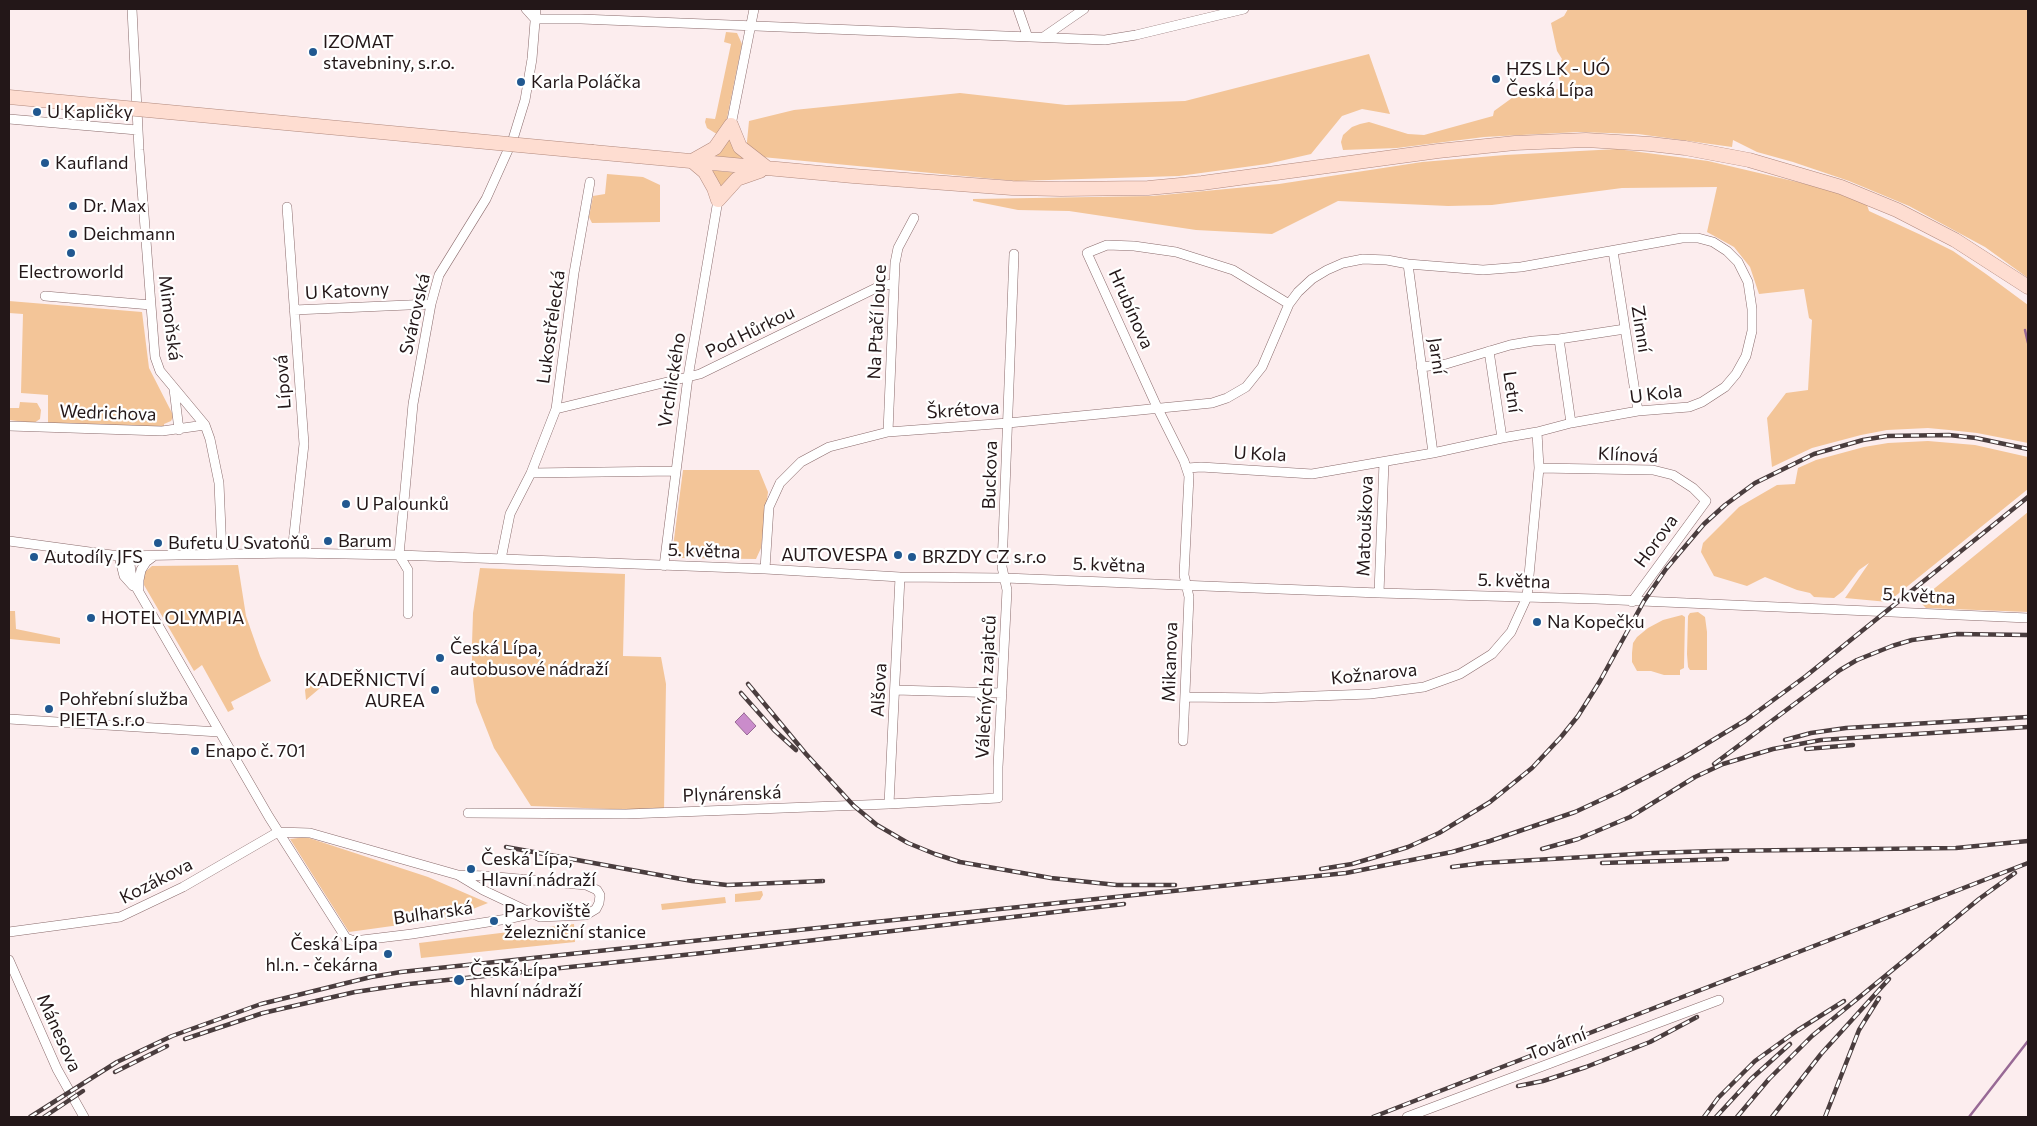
<!DOCTYPE html>
<meta charset="utf-8">
<style>
body{margin:0}
#map{position:relative;width:2037px;height:1126px;overflow:hidden;background:#fcedee;font-family:Commissioner,sans-serif}
canvas{display:block}
.frame{position:absolute;inset:0;border:10px solid #231718;pointer-events:none}
</style>
<div id="map">
<canvas width="2037" height="1126"></canvas>
<div class="frame"></div>
</div>
<script>
const g = document.querySelector('canvas').getContext('2d');
g.lineJoin = 'round';
function fillPath(path, color) {
  g.fillStyle = color;
  g.fill(path, 'evenodd');
}
function shape(rows) {
  const path = new Path2D();
  for (const r of rows) {
    path.moveTo(r[0], r[1]);
    for (let i = 2; i < r.length; i += 2) path.lineTo(r[i], r[i + 1]);
  }
  return path;
}
function strokePath(path, color, width, dash) {
  g.strokeStyle = color;
  g.lineWidth = width;
  g.lineCap = dash ? 'butt' : 'round';
  g.setLineDash(dash || []);
  g.stroke(path);
}
function drawText(font, color, halo, rows, align = 'center') {
  g.font = font + ' Commissioner,sans-serif';
  g.lineWidth = 4.5;
  g.setLineDash([]);
  g.textBaseline = 'middle';
  g.strokeStyle = halo;
  g.fillStyle = color;
  for (const [text, x, y, turn = 0] of rows) {
    g.save();
    g.translate(x, y);
    g.rotate((+turn || 0) * Math.PI / 180);
    g.textAlign = isNaN(turn) ? turn : align;
    if (halo) g.strokeText(text, 0, 0);
    g.fillText(text, 0, 0);
    g.restore();
  }
}
fillPath(shape([
 [1568,9,2028,9,2028,278,1985,247,1909,206,1849,181,1793,162,1757,152,1733,140,1732,147,1638,134,1578,132,1484,137,1397,148,1343,150,1341,142,1343,135,1352,127,1360,124,1369,122,1408,134,1424,135,1493,116,1494,111,1523,90,1532,86,1536,95,1562,88,1556,68,1562,59,1557,51,1551,23,1564,16],
 [726,32,737,33,742,44,727,118,720,136,707,128,705,122,706,118,715,119,716,115,731,44,724,42],
 [1369,54,1390,114,1362,109,1342,116,1311,154,1267,164,1179,176,1016,181,762,157,746,152,749,121,794,110,960,93,1066,105,1185,101],
 [728,137,747,160,713,157],
 [1617,149,1708,161,1827,189,1867,205,1869,211,1921,235,1953,251,1986,274,2028,305,2028,443,1977,433,1949,430,1928,428,1887,430,1861,435,1812,448,1772,467,1767,418,1786,393,1808,390,1812,320,1809,318,1804,289,1759,294,1750,267,1734,247,1707,232,1717,187,1622,188,1492,205,1448,206,1338,201,1272,234,1196,230,1069,211,1018,210,973,201,973,199,1152,196,1279,184,1422,162,1505,155],
 [710,170,737,173,722,190],
 [607,174,643,177,660,185,660,222,592,223,589,217,593,196,605,194],
 [9,301,142,312,149,368,172,413,173,417,171,421,164,424,164,427,48,423,48,395,21,393,23,314,9,313],
 [20,402,37,403,41,410,40,419,34,423,9,420,9,408,19,408],
 [1928,441,1975,445,2028,457,2028,489,1888,602,1845,598,1869,563,1859,570,1843,591,1834,598,1814,597,1810,593,1797,590,1765,577,1747,586,1714,576,1701,552,1703,543,1739,507,1777,485,1795,484,1798,468,1816,460,1864,447,1888,443],
 [683,470,759,470,768,492,761,548,756,559,681,558,677,555,673,547],
 [2028,512,2028,612,1926,608,1919,601],
 [238,565,246,616,260,656,271,681,231,702,234,709,228,712,202,665,194,671,144,585,143,579,145,572,152,566],
 [480,568,625,574,623,656,661,657,666,684,664,811,531,806,494,748,476,702,472,671,472,644,473,613],
 [9,611,15,611,16,629,60,638,60,644,10,639],
 [1698,612,1705,617,1707,632,1707,670,1690,670,1688,667,1687,654,1688,616,1690,613],
 [1682,615,1685,617,1684,668,1680,670,1680,675,1664,675,1651,671,1637,671,1632,662,1632,653,1633,643,1637,637,1648,628,1663,620],
 [325,679,326,683,306,700,305,690,309,684],
 [306,837,428,877,488,903,450,918,349,932,290,839],
 [762,891,763,895,760,900,735,902,735,894],
 [725,897,726,903,662,910,661,904],
 [574,924,575,942,421,958,419,943]
]), '#f3c598');
const water = shape([
 [744,713,756,726,747,735,735,722,744,713]
]);
fillPath(water, '#ca8ccb');
strokePath(water, '#986995', 1);
strokePath(shape([
 [2025,330,2028,343],
 [1969,1117,2028,1041]
]), '#986995', 2.5);
const minor = shape([
 [132,9,139,150,155,357,160,371,205,425,210,439,219,483,222,554],
 [526,9,535,19],
 [1018,9,1027,35],
 [535,19,581,19,1105,40,1136,35,1244,9],
 [1045,36,1084,9],
 [9,119,137,130],
 [731,125,754,9],
 [287,207,304,444,292,553],
 [1613,251,1638,411],
 [1408,264,1433,453],
 [45,296,151,305],
 [294,310,431,304],
 [1559,339,1571,423],
 [1489,351,1502,438],
 [1421,367,1446,364,1510,345,1533,341,1559,339,1625,329],
 [174,389,179,430],
 [556,409,700,374,876,288,894,283],
 [9,426,162,431,205,425],
 [888,432,895,263,898,248,914,218],
 [1539,468,1653,470,1673,475,1693,488,1706,501,1632,602],
 [531,473,675,471],
 [9,541,119,556,292,553,399,555,765,569,900,577,1005,578,1379,593,1596,599,2028,618],
 [399,555,413,404,431,304,439,275,486,199,513,139,525,100,532,59,536,9],
 [399,555,408,570,408,614],
 [119,556,124,576,133,586],
 [129,556,132,580,269,817,346,938,354,941,412,934,507,919,530,914],
 [501,559,510,514,531,473,556,409,574,273,590,182],
 [664,566,688,377,718,200],
 [765,569,769,507,780,483,801,462,829,447,888,432,1008,423,1212,403,1227,398,1246,387,1262,367,1289,304,1298,292,1312,279,1327,270,1343,263,1363,259,1387,260,1408,264,1483,270,1521,267,1682,238,1698,238,1713,242,1727,251,1738,262,1748,282,1752,309,1752,331,1746,356,1736,374,1725,387,1702,402,1689,407,1638,411,1571,423,1537,432,1502,438,1433,453,1312,474,1201,467,1188,468],
 [139,589,139,580,141,570,146,562,154,556],
 [1379,593,1384,462],
 [895,690,1002,693],
 [1185,697,1261,698,1370,694,1424,687,1460,674,1492,654,1511,632,1527,597,1539,468,1537,432],
 [9,719,219,732],
 [1183,741,1189,597,1184,575,1189,476,1184,461,1157,407,1087,253,1107,245,1134,246,1176,252,1233,270,1289,304],
 [889,804,900,577],
 [468,813,626,814,889,804,998,798,998,767,1007,590,1002,567,1014,254],
 [278,832,310,833,458,875,483,890,540,917,586,915,596,909,599,903,600,895,597,890,586,885,486,876,458,875],
 [9,932,120,917,183,887,278,832],
 [9,960,57,1069,84,1117],
 [1407,1117,1719,1000]
]);
const primary = shape([
 [731,125,740,147,767,168],
 [593,152,853,176,1012,188,1061,189,1148,188,1202,183,1438,151,1515,143,1586,140,1650,144,1685,148,1749,160,1841,187,1897,210,1955,240,2028,287],
 [692,161,705,172,714,188,718,200,737,179,760,171],
 [692,161,715,148,731,125]
]);
strokePath(minor, '#8a6b6c', 10);
strokePath(primary, '#b1897d', 15);
strokePath(minor, '#fff', 9);
strokePath(primary, '#feddd1', 14);
const rail = shape([
 [748,684,806,754,854,806,877,825,908,843,935,854,960,862,1051,878,1117,885,1175,885],
 [741,693,774,730,796,750],
 [1785,740,1811,733,1846,728,2028,717],
 [1806,749,1853,745],
 [1714,764,1840,670,1857,660,1892,646,1912,640,1957,634,2028,635],
 [506,847,692,881,727,885,823,881],
 [1542,849,1578,839,1630,817,1695,777,1723,764,1773,749,1821,740,2028,727],
 [1602,863,1727,859],
 [1452,867,1483,863,1653,853,1714,851,1956,848,2028,841],
 [1321,869,1352,864,1379,856,1408,847,1439,833,1490,802,1532,768,1561,737,1578,716,1600,681,1644,601,1666,569,1704,524,1725,505,1755,483,1814,454,1863,440,1887,436,1949,435,1976,438,2028,449],
 [185,1039,263,1013,355,992,409,984,712,952,1124,904],
 [115,1072,167,1046],
 [1518,1086,1543,1081,1586,1067,1650,1042,1697,1017],
 [30,1117,117,1062,172,1036,261,1004,371,977,401,972,702,940,1346,873,1452,852,1490,841,1575,812,1616,793,1683,758,1746,720,1806,676,2028,497],
 [44,1117,83,1091],
 [1373,1117,2028,863],
 [1704,1117,1718,1098,1755,1061,1798,1030,1844,1001],
 [1716,1117,1751,1079,1790,1044],
 [1737,1117,1769,1079,1812,1036,1979,899,2015,873],
 [1772,1117,1821,1054,1889,979],
 [1825,1117,1859,1030,1879,998]
]);
strokePath(rail, '#4a3d3e', 4.5);
strokePath(rail, '#fff', 2.5, [8]);
const primaryBridge = shape([
 [9,97,593,152]
]);
strokePath(primaryBridge, '#b1897d', 15, []);
strokePath(primaryBridge, '#feddd1', 14);
for (const [x, y, r, color] of [
 [313,52,5,"#215890"],
 [1496,79,5,"#215890"],
 [521,82,5,"#215890"],
 [37,112,5,"#215890"],
 [45,163,5,"#215890"],
 [73,206,5,"#215890"],
 [73,234,5,"#215890"],
 [71,253,5,"#215890"],
 [346,504,5,"#215890"],
 [328,541,5,"#215890"],
 [158,543,5,"#215890"],
 [898,555,5,"#215890"],
 [34,557,5,"#215890"],
 [912,557,5,"#215890"],
 [91,618,5,"#215890"],
 [1537,622,5,"#215890"],
 [440,658,5,"#215890"],
 [435,690,5,"#215890"],
 [49,709,5,"#215890"],
 [195,751,5,"#215890"],
 [471,869,5,"#215890"],
 [494,921,5,"#215890"],
 [388,954,5,"#215890"],
 [459,980,6,"#215890"]
]) {
  const dot = new Path2D();
  dot.arc(x, y, r, 0, 2 * Math.PI);
  g.fillStyle = color;
  g.fill(dot);
  strokePath(dot, '#fff', 2);
}
drawText('18px', '#231718', '#fff', [
 ["IZOMAT",323,42],
 ["stavebniny, s.r.o.",323,63],
 ["HZS LK - UÓ",1506,69],
 ["Česká Lípa",1506,90],
 ["Karla Poláčka",531,82],
 ["U Kapličky",47,112],
 ["Kaufland",55,163],
 ["Dr. Max",83,206],
 ["Deichmann",83,234],
 ["Electroworld",71,272,"center"],
 ["U Palounků",356,504],
 ["Barum",338,541],
 ["Bufetu U Svatoňů",168,543],
 ["AUTOVESPA",888,555,"right"],
 ["Autodíly JFS",44,557],
 ["BRZDY CZ s.r.o",922,557],
 ["HOTEL OLYMPIA",101,618],
 ["Na Kopečku",1547,622],
 ["Česká Lípa,",450,648],
 ["autobusové nádraží",450,669],
 ["KADEŘNICTVÍ",425,680,"right"],
 ["AUREA",425,701,"right"],
 ["Pohřební služba",59,699],
 ["PIETA s.r.o",59,720],
 ["Enapo č. 701",205,751],
 ["Česká Lípa,",481,859],
 ["Hlavní nádraží",481,880],
 ["Parkoviště",504,911],
 ["železniční stanice",504,932],
 ["Česká Lípa",378,944,"right"],
 ["hl.n. - čekárna",378,965,"right"],
 ["Česká Lípa",470,970],
 ["hlavní nádraží",470,991]
], 'left');
drawText('18px', '#231718', '#fff', [
 ["U Katovny",347,291,-3],
 ["Hrubínova",1131,309,66],
 ["Svárovská",415,314,-77],
 ["Mimoňská",170,318,83],
 ["Na Ptačí louce",877,322,-87],
 ["Lukostřelecká",551,327,-82],
 ["Zimní",1641,329,81],
 ["Pod Hůrkou",750,332,-26],
 ["Jarní",1437,356,82],
 ["Vrchlického",672,380,-81],
 ["Lípová",283,382,-94],
 ["Letní",1512,392,82],
 ["U Kola",1656,394,-7],
 ["Škrétova",963,410,-4],
 ["Wedrichova",108,413,2],
 ["U Kola",1260,454,3],
 ["Klínová",1628,455,3],
 ["Buckova",990,475,-88],
 ["Matouškova",1365,526,-88],
 ["Horova",1656,541,-54],
 ["5. května",704,551,2],
 ["5. května",1109,565,2],
 ["5. května",1514,581,2],
 ["5. května",1919,596,3],
 ["Mikanova",1170,662,-88],
 ["Kožnarova",1374,674,-6],
 ["Válečných zajatců",986,687,-87],
 ["Alšova",879,690,-87],
 ["Plynárenská",732,794,-2],
 ["Kozákova",156,881,-27],
 ["Bulharská",433,913,-8],
 ["Mánesova",59,1033,66],
 ["Tovární",1557,1044,-21]
]);
</script>
